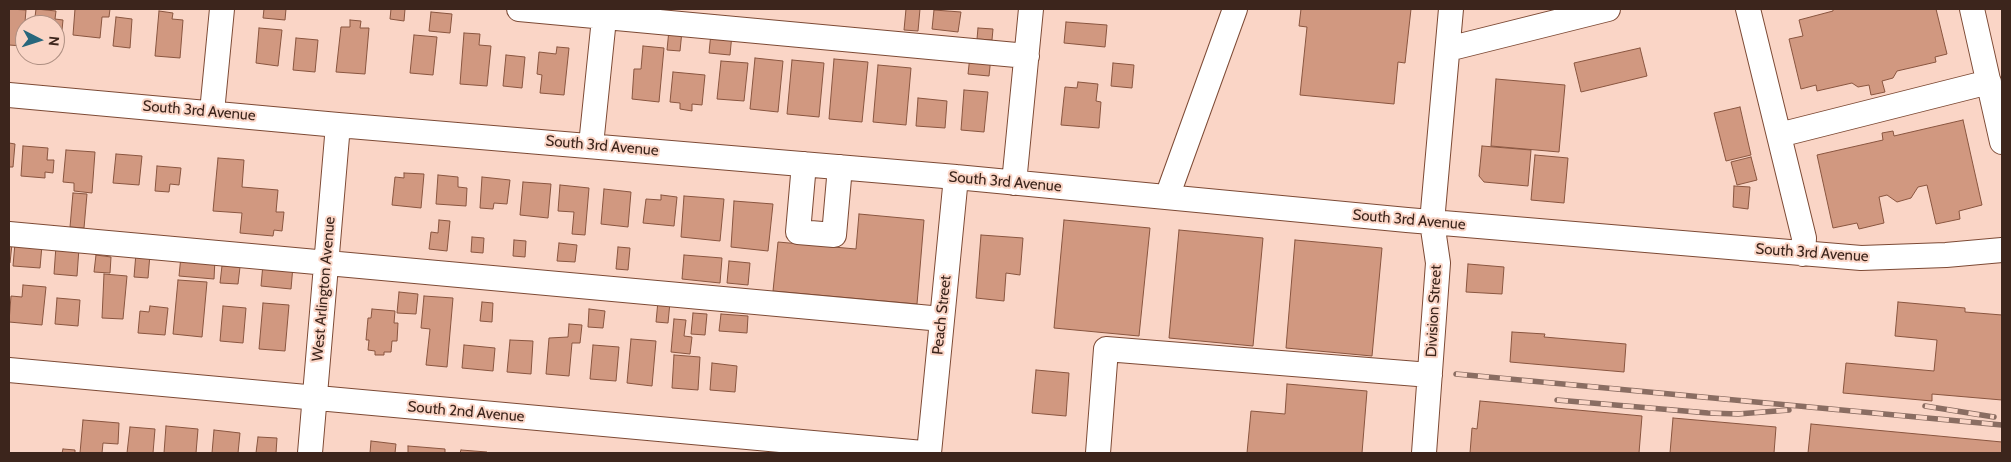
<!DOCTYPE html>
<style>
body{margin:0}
#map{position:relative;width:2011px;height:462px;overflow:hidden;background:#fad5c6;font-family:Cabin,sans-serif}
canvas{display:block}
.frame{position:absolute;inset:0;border:10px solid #3c251c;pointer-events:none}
.north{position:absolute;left:15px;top:15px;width:50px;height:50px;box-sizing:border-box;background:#fad5c6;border:1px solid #ae8f82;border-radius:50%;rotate:95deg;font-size:14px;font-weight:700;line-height:20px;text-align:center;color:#3c251c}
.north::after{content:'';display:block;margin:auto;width:18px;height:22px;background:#28677c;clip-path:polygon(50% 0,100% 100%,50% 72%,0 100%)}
</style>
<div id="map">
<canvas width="2011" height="462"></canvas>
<div class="frame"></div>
<div class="north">N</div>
</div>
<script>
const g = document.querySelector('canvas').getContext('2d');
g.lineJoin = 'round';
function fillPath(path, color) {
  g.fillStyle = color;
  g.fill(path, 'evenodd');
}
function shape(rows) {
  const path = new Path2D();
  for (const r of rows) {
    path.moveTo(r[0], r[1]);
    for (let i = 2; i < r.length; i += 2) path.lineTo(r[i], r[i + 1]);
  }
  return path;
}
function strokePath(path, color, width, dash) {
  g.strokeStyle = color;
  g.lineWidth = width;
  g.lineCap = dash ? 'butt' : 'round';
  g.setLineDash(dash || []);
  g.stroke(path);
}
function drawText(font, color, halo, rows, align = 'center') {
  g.font = font + ' Cabin,sans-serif';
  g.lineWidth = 4;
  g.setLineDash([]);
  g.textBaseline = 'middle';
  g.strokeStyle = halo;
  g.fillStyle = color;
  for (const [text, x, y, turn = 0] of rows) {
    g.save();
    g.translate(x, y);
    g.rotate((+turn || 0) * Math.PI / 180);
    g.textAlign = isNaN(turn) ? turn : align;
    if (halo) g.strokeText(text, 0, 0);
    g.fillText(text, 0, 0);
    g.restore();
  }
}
const building = shape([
 [9,9,26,10,23,46,9,45,9,9],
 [36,9,56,11,55,19,63,20,61,40,55,39,55,25,34,25,36,9],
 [75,9,110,9,109,17,102,17,100,38,73,35,75,9],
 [264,9,286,9,285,20,263,18,264,9],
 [391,9,405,9,404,21,390,19,391,9],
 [906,9,920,9,918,31,904,30,906,9],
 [1301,9,1411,9,1405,63,1398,62,1394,104,1300,95,1307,27,1299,26,1301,9],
 [1833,9,1936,9,1947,54,1935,57,1936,62,1897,71,1893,78,1882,81,1885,92,1871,95,1869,85,1858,87,1852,83,1817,91,1816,85,1801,89,1789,39,1803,36,1799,20,1833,11,1833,9],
 [934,10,961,12,958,32,932,29,934,10],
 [159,11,173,13,172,19,183,20,180,58,155,56,159,11],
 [431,12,452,14,450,33,429,31,431,12],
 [116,17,132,19,130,48,113,46,116,17],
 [350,20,361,21,360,28,369,28,365,74,336,72,341,27,350,27,350,20],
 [1066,22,1107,25,1105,47,1064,43,1066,22],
 [259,28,282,30,278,66,256,63,259,28],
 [978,28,993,29,992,40,977,39,978,28],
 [669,30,682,31,680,51,667,50,669,30],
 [464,33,480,34,479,45,491,46,487,86,460,84,464,33],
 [711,33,732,34,730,55,709,53,711,33],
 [414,35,437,37,433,75,410,73,414,35],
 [296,38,318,40,315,72,293,70,296,38],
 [643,46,664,48,659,102,632,99,634,69,641,69,643,46],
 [557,47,569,48,564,95,540,93,542,75,537,74,539,52,556,54,557,47],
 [1640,48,1647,76,1581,92,1574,63,1640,48],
 [506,55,525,57,522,88,503,86,506,55],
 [970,56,991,57,989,76,968,74,970,56],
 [755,58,783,61,778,112,750,109,755,58],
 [834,59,868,62,862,122,829,119,834,59],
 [792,60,824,63,819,117,787,114,792,60],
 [721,61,748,63,744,101,717,99,721,61],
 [1113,63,1134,65,1132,88,1111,86,1113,63],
 [878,65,911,68,906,125,873,122,878,65],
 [673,72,705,75,702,105,692,104,692,111,680,109,680,103,670,102,673,72],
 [1496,79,1565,85,1559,152,1491,146,1496,79],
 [1078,82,1098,84,1096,101,1101,102,1099,128,1061,125,1065,87,1077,88,1078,82],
 [964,90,988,92,984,132,961,130,964,90],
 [918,98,947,101,945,128,916,126,918,98],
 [1740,107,1751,155,1726,161,1714,113,1740,107],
 [1963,120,1982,205,1959,211,1960,219,1936,224,1927,185,1918,187,1911,198,1897,202,1887,195,1879,197,1884,223,1859,229,1857,223,1833,228,1817,155,1883,140,1882,133,1893,131,1894,136,1963,120],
 [9,143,15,144,13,167,9,167,9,143],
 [23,146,48,148,47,160,54,160,53,173,45,172,45,178,21,176,23,146],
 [1482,146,1531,150,1528,186,1484,182,1479,176,1482,146],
 [66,150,95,152,92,193,74,191,74,183,63,182,66,150],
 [116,154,142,156,139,185,113,183,116,154],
 [1535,155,1568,158,1564,203,1531,200,1535,155],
 [1751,157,1757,180,1737,185,1731,162,1751,157],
 [218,158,244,160,242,187,278,190,276,212,284,212,282,231,274,230,273,236,240,233,242,213,213,211,218,158],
 [157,166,181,168,179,185,170,184,169,192,155,191,157,166],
 [404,173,424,174,421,208,392,205,395,177,404,178,404,173],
 [438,175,458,177,458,187,467,188,466,206,436,204,438,175],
 [482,177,510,180,507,204,494,203,493,209,480,208,482,177],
 [523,182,551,184,548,218,520,215,523,182],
 [560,185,589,188,585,235,572,234,574,212,558,211,560,185],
 [1734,186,1750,187,1748,209,1733,207,1734,186],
 [604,189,631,192,628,227,601,224,604,189],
 [73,193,87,194,84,228,70,227,73,193],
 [661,195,677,197,674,226,643,223,646,199,661,200,661,195],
 [684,196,724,199,720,241,681,237,684,196],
 [734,201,773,204,768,251,731,247,734,201],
 [859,214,924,220,917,304,773,291,778,242,856,249,859,214],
 [439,220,450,221,447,251,429,249,431,232,438,233,439,220],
 [1064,220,1150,228,1139,336,1054,328,1064,220],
 [1179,230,1263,238,1253,346,1169,338,1179,230],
 [981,235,1023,238,1020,275,1006,273,1004,301,976,298,981,235],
 [472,237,484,238,483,253,471,252,472,237],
 [514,240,526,241,525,257,513,256,514,240],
 [1295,240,1382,248,1372,356,1286,348,1295,240],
 [15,243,42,245,40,268,13,266,15,243],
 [559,243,577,245,575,262,557,261,559,243],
 [9,244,12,244,10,263,9,263,9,244],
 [56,246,79,248,77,276,54,274,56,246],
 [618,247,630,248,628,270,616,269,618,247],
 [136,253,150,254,148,278,134,277,136,253],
 [96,255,111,257,110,273,94,272,96,255],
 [684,255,722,258,720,283,682,279,684,255],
 [181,256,215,259,214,279,179,276,181,256],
 [729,261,750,263,748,285,727,283,729,261],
 [263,264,293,266,291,289,261,286,263,264],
 [1468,264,1504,267,1502,294,1466,292,1468,264],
 [222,266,240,267,238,284,220,283,222,266],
 [104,274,127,276,123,319,102,318,104,274],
 [178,280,207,282,202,337,173,334,178,280],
 [23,285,46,287,42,325,9,322,11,296,22,297,23,285],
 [399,292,418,294,416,314,397,313,399,292],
 [424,296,453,298,447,367,426,365,430,329,421,328,424,296],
 [57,298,80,300,78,326,55,324,57,298],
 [658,301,670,302,668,323,656,322,658,301],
 [482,302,493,303,492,322,480,321,482,302],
 [1898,302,1965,308,1965,312,2002,315,2002,400,1932,394,1932,401,1843,393,1846,363,1934,371,1937,340,1895,336,1898,302],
 [263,303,289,305,285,351,259,349,263,303],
 [150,306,168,308,165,335,138,333,140,311,149,312,150,306],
 [223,306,246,308,243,343,220,341,223,306],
 [372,309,395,311,394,323,398,323,397,341,392,341,391,352,384,352,384,355,375,355,375,351,368,350,369,340,366,340,368,318,371,318,372,309],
 [589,309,605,311,603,328,588,327,589,309],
 [693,313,707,314,705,335,691,334,693,313],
 [721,314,748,316,747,333,719,331,721,314],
 [674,319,686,320,684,336,692,337,690,354,671,352,674,319],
 [569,324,582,325,580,343,572,343,569,376,546,374,549,338,568,337,569,324],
 [1512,332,1545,334,1544,337,1626,344,1624,372,1510,362,1512,332],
 [631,339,656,341,652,386,627,383,631,339],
 [510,340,533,341,531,374,507,372,510,340],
 [464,345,495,348,493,371,462,368,464,345],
 [593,345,619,347,616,381,590,379,593,345],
 [674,355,700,357,698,390,672,388,674,355],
 [712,363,737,366,735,392,710,390,712,363],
 [1036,370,1069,373,1066,416,1032,413,1036,370],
 [1287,384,1367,391,1362,453,1247,453,1251,411,1285,414,1287,384],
 [1480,401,1642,416,1639,453,1470,453,1472,428,1477,429,1480,401],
 [1673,418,1776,427,1774,453,1670,453,1673,418],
 [83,420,119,423,118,444,103,443,102,453,80,453,83,420],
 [1811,424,2002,442,2002,453,1808,453,1811,424],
 [166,426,198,429,196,453,164,453,166,426],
 [130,427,155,429,153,453,127,453,130,427],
 [214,430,240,433,238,453,212,453,214,430],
 [258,437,277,438,276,453,256,453,258,437],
 [371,441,396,444,395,453,370,453,371,441],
 [408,446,445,449,445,453,408,453,408,446],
 [63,449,75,450,75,453,62,453,63,449],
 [461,450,487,452,487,453,460,453,461,450]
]);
fillPath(building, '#d19880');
strokePath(building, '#89553f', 1);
const minor = shape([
 [519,9,1027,56],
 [1748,9,1804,238,1803,254],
 [1972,9,2002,142],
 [1448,49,1608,9],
 [9,95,338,125,956,177,1407,220,1861,258,1946,255,2002,250],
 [212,112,222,9],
 [1779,135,1989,82],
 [591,145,605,9],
 [804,164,798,232,834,235,840,167],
 [1014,183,1031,9],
 [1167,197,1235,9],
 [9,234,942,319],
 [9,370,923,453],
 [310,453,338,125],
 [929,453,956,177],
 [1098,453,1106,349,1430,375],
 [1424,453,1438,263,1432,222,1451,9]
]);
strokePath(minor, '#7d4a35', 26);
strokePath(minor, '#fff', 24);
const rail = shape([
 [1456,374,2002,425],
 [1557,400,1708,413,1738,414,1789,410],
 [1925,406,1994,417]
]);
strokePath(rail, '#8a6d62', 5.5);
strokePath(rail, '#fad5c6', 4, [11]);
drawText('15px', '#3c251c', '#fad5c6', [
 ["South 3rd Avenue",199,111,5],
 ["South 3rd Avenue",602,146,5],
 ["South 3rd Avenue",1005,182,5],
 ["South 3rd Avenue",1409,220,5],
 ["South 3rd Avenue",1812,253,4],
 ["West Arlington Avenue",324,289,-85],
 ["Division Street",1434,311,-87],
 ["Peach Street",942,315,-84],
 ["South 2nd Avenue",466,412,5]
]);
</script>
